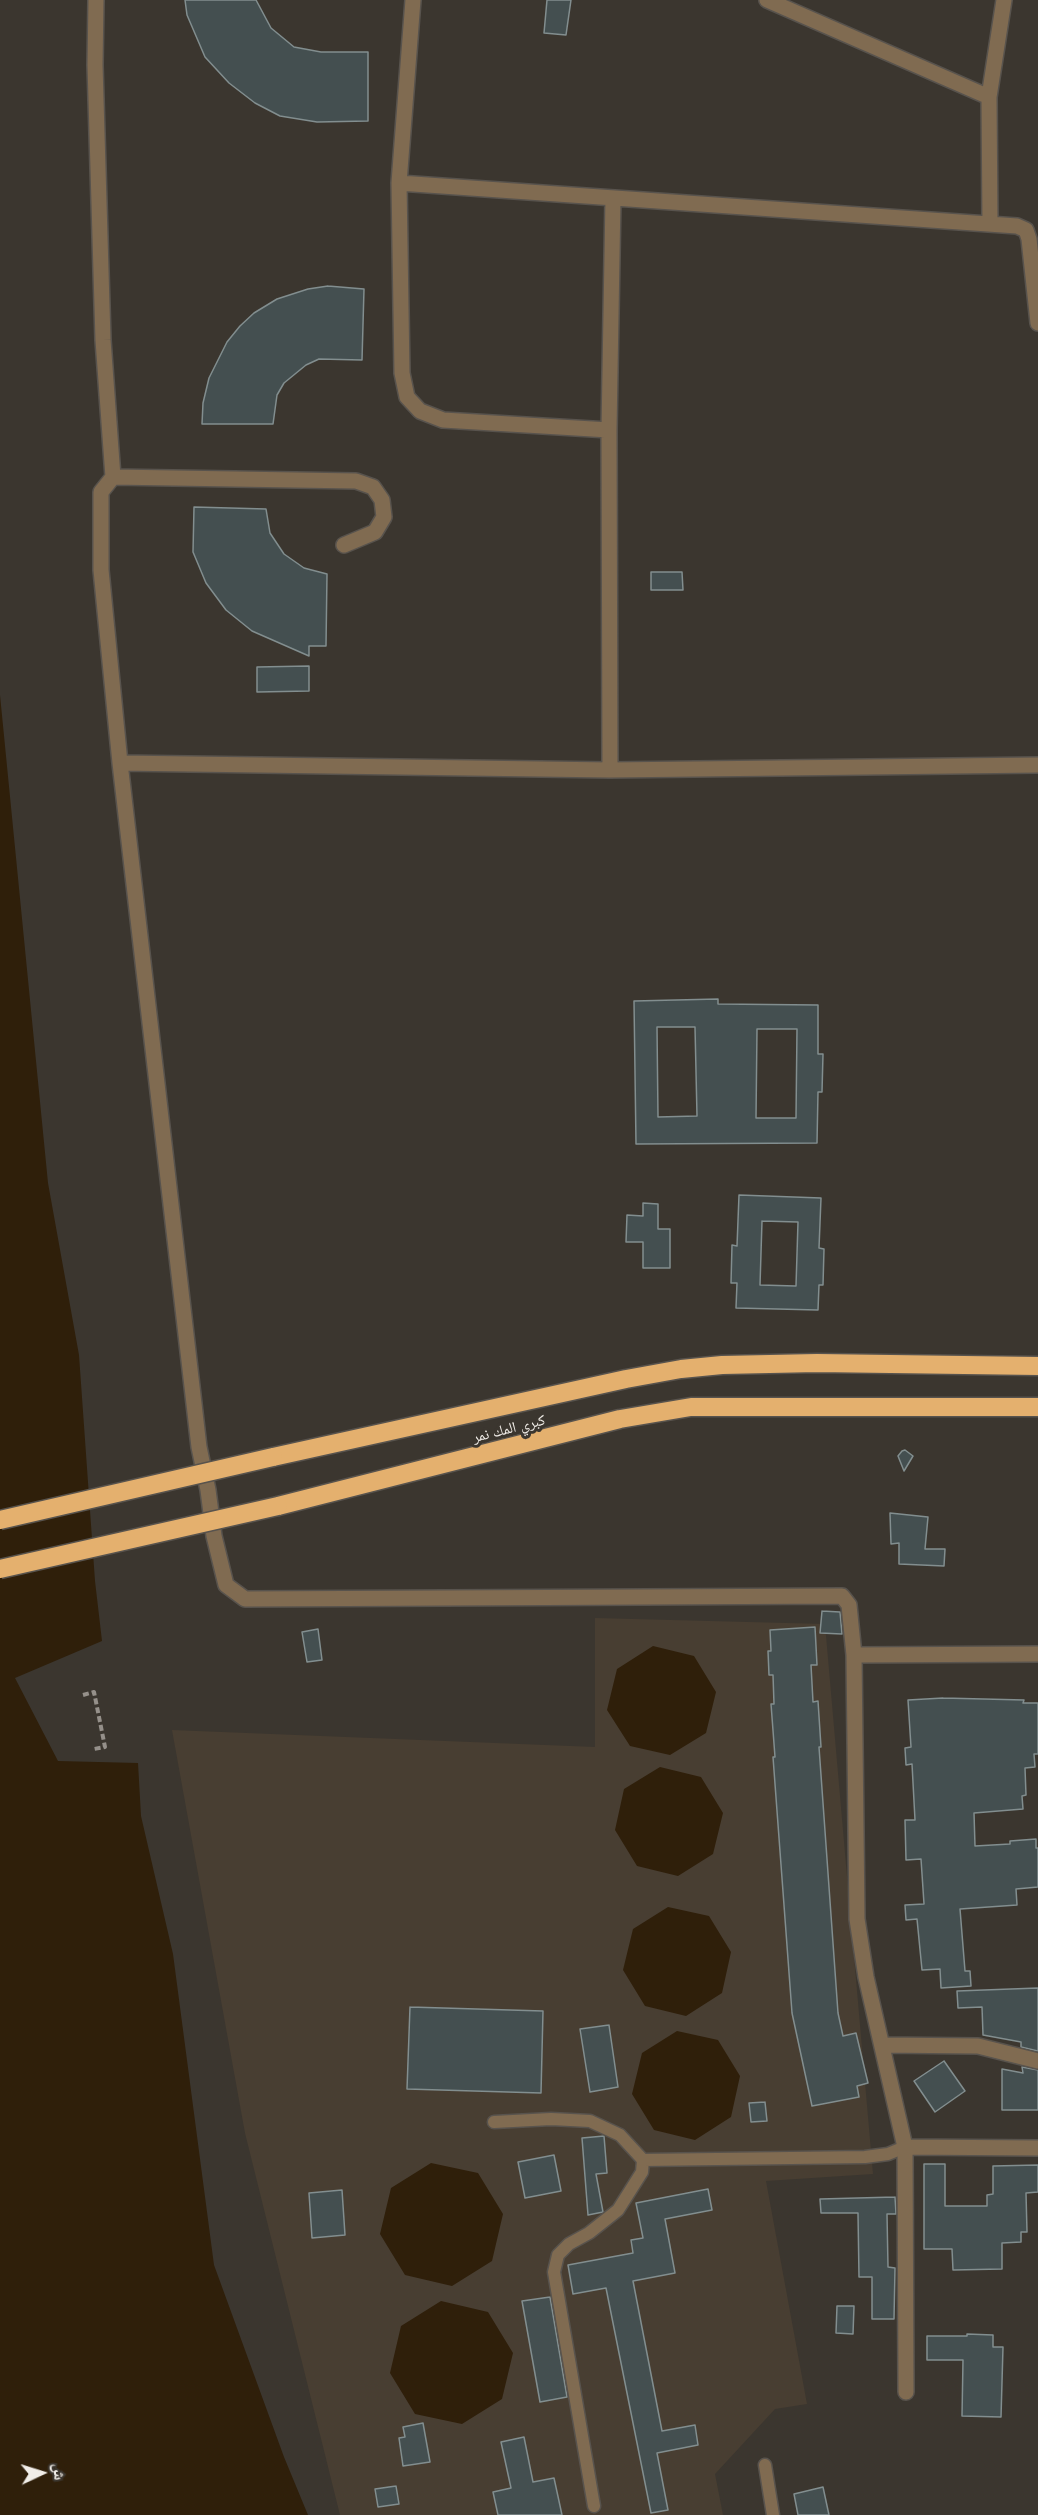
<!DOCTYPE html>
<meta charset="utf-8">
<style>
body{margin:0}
#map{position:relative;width:1038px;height:2515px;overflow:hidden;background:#3b362f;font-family:"PT Sans","Noto Naskh Arabic",sans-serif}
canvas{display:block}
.north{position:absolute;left:12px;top:2443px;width:60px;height:60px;-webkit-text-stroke:4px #3b362f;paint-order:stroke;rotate:86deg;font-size:16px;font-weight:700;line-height:24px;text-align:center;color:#f1ede8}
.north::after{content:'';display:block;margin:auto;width:21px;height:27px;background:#f1ede8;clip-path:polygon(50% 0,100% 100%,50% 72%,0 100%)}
</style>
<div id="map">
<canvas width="1038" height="2515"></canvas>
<div class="north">ش</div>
</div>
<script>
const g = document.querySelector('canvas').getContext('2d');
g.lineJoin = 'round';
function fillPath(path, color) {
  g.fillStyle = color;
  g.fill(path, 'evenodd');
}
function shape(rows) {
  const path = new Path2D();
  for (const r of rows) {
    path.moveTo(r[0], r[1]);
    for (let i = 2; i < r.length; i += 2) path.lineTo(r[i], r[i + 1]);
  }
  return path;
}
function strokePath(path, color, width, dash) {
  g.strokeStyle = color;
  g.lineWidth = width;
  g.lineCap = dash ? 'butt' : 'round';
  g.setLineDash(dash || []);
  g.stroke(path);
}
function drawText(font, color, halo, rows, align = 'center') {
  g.font = font + ' "PT Sans","Noto Naskh Arabic",sans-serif';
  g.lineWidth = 6;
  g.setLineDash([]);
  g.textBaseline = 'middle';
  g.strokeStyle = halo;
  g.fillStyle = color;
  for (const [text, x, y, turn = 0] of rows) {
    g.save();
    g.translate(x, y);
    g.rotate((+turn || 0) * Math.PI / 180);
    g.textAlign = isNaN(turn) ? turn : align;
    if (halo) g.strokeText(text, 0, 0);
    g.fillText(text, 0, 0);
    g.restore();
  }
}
fillPath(shape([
 [595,1618,825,1624,873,2174,766,2181,807,2404,775,2409,715,2474,723,2515,340,2515,245,2133,172,1730,595,1747]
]), '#483e32');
fillPath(shape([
 [0,695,48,1183,79,1355,95,1581,102,1641,15,1678,58,1761,138,1763,141,1816,173,1954,214,2265,284,2457,308,2515,0,2515],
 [653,1646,694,1656,716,1692,706,1733,670,1755,630,1746,607,1710,617,1669],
 [660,1767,701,1777,723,1813,713,1854,678,1876,637,1866,615,1830,624,1789],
 [668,1907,709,1916,731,1952,722,1993,686,2016,645,2006,623,1970,633,1929],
 [677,2031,718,2040,740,2076,731,2117,695,2140,654,2130,632,2094,642,2053],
 [431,2163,478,2173,503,2214,492,2261,452,2286,405,2275,380,2234,391,2188],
 [441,2301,488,2312,513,2353,502,2399,462,2424,415,2414,390,2373,401,2326]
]), '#2f1f0a');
const building = shape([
 [185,0,256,0,271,28,294,47,321,52,368,52,368,121,317,122,280,116,255,103,229,83,205,57,187,15,185,0],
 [547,0,571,0,566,35,544,33,547,0],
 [328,286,364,289,362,360,319,359,306,365,284,383,277,395,273,424,202,424,203,403,209,378,227,342,240,326,254,313,277,299,308,289,328,286],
 [194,507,266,509,270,533,284,554,304,568,327,574,326,646,309,646,309,656,252,631,226,610,206,583,193,552,194,507],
 [651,572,682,572,683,590,651,590,651,572],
 [309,666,309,691,257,692,257,667,309,666],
 [718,999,718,1004,818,1005,818,1054,823,1054,822,1092,818,1092,817,1143,636,1144,634,1001,718,999],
 [657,1027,695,1027,697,1116,658,1117,657,1027],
 [757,1029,797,1029,796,1118,756,1118,757,1029],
 [739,1195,821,1198,819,1248,824,1249,823,1285,819,1285,818,1310,736,1308,737,1283,731,1283,732,1245,737,1246,739,1195],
 [762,1221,798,1222,796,1286,760,1285,762,1221],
 [643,1203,658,1204,658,1229,670,1229,670,1268,643,1268,643,1242,626,1242,627,1215,643,1216,643,1203],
 [905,1450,913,1456,904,1471,898,1456,902,1451,905,1450],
 [890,1513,928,1517,925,1549,945,1549,944,1566,899,1564,899,1543,891,1544,890,1513],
 [822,1611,840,1612,842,1634,820,1633,822,1611],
 [815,1627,817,1665,811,1665,813,1702,818,1701,821,1747,819,1747,838,2013,843,2036,856,2033,868,2083,857,2086,859,2097,812,2106,792,2013,773,1757,775,1757,771,1704,774,1704,773,1675,769,1675,768,1651,771,1651,770,1630,815,1627],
 [318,1629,322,1660,307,1662,302,1632,318,1629],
 [943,1698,1024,1700,1023,1703,1038,1703,1038,1754,1034,1754,1035,1767,1025,1768,1026,1795,1022,1796,1023,1809,974,1813,975,1846,1010,1844,1010,1841,1036,1839,1036,1848,1038,1848,1038,1887,1016,1889,1017,1905,960,1909,965,1971,970,1971,971,1986,941,1988,940,1969,922,1970,917,1919,906,1920,905,1905,924,1904,921,1859,906,1860,905,1820,915,1820,912,1764,906,1765,905,1748,911,1747,908,1700,943,1698],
 [1038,1988,1038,2051,1021,2047,1021,2042,983,2035,982,2007,958,2008,957,1991,1038,1988],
 [410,2007,543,2011,541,2093,407,2089,410,2007],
 [609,2025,618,2087,590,2092,580,2029,609,2025],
 [944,2061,965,2091,935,2112,914,2081,944,2061],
 [1022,2067,1038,2070,1038,2110,1002,2110,1002,2069,1023,2073,1022,2067],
 [765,2102,767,2121,751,2122,749,2103,765,2102],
 [604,2136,607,2173,596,2174,603,2212,588,2215,582,2138,604,2136],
 [554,2155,561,2191,525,2198,518,2162,554,2155],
 [924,2164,945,2164,945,2206,987,2206,987,2195,993,2194,993,2166,1038,2165,1038,2192,1026,2193,1027,2232,1021,2232,1021,2242,1002,2243,1002,2269,953,2270,952,2249,924,2249,924,2164],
 [708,2189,712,2210,665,2219,675,2273,633,2281,662,2431,695,2425,698,2445,657,2453,668,2510,651,2513,606,2288,573,2294,568,2265,633,2253,631,2240,643,2238,636,2203,708,2189],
 [342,2190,345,2235,312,2238,309,2193,342,2190],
 [895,2197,896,2214,887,2214,888,2267,895,2268,894,2319,872,2319,872,2277,859,2277,858,2213,821,2213,820,2199,895,2197],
 [550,2297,567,2397,540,2402,522,2301,550,2297],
 [837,2306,854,2306,853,2334,836,2333,837,2306],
 [967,2334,993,2335,993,2347,1003,2347,1001,2417,962,2416,963,2360,927,2360,927,2336,967,2336,967,2334],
 [423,2423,430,2462,403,2466,399,2438,405,2437,403,2427,423,2423],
 [524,2437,533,2482,554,2478,562,2515,498,2515,493,2492,511,2488,501,2442,524,2437],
 [396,2486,399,2504,378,2507,375,2489,396,2486],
 [823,2487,829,2515,798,2515,794,2494,823,2487]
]);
fillPath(building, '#444f50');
strokePath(building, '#828e8f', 1.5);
const lane = shape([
 [494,2122,551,2119,590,2121,620,2135,643,2160,642,2172,618,2210,589,2233,569,2244,558,2255,554,2272,594,2506],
 [643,2160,865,2157,888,2154,905,2147],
 [765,2465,773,2515]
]);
const street = shape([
 [96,0,95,65,103,340,113,477,101,492,101,570,120,763,199,1447,208,1490,214,1536,226,1585,245,1599,842,1596,849,1605,854,1655,857,1919,866,1977,905,2147,906,2392],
 [413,0,399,183,402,373,407,397,420,411,443,420,609,430],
 [767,0,989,97],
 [399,183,1017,226,1026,230,1029,239,1038,323],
 [990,224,989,97,1004,0],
 [113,477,356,481,373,487,382,500,384,517,375,532,344,545],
 [120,763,610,770,1038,765],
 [610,770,609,430,613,198],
 [854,1655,1038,1654],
 [882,2045,978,2046,1038,2061],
 [905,2147,1038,2148]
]);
const highway = shape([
 [273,1457,626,1379,681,1369,722,1365,817,1363,1038,1366],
 [278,1506,620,1419,691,1407,1038,1407]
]);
strokePath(lane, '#58534d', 15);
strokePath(street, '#58534d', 18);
strokePath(highway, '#58534d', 21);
strokePath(shape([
 [83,1695,94,1692,105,1747,94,1749]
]), '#95908a', 4, [6, 3]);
strokePath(lane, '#806b51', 12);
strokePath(street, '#806b51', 15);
strokePath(highway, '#e4b06e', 18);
const highwayBridge = shape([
 [0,1520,273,1457],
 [0,1569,278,1506]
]);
strokePath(highwayBridge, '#58534d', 21, []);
strokePath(highwayBridge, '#e4b06e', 18);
drawText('15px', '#f1ede8', '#3b362f', [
 ["كبري المك نمر",509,1429,-14]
]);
</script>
